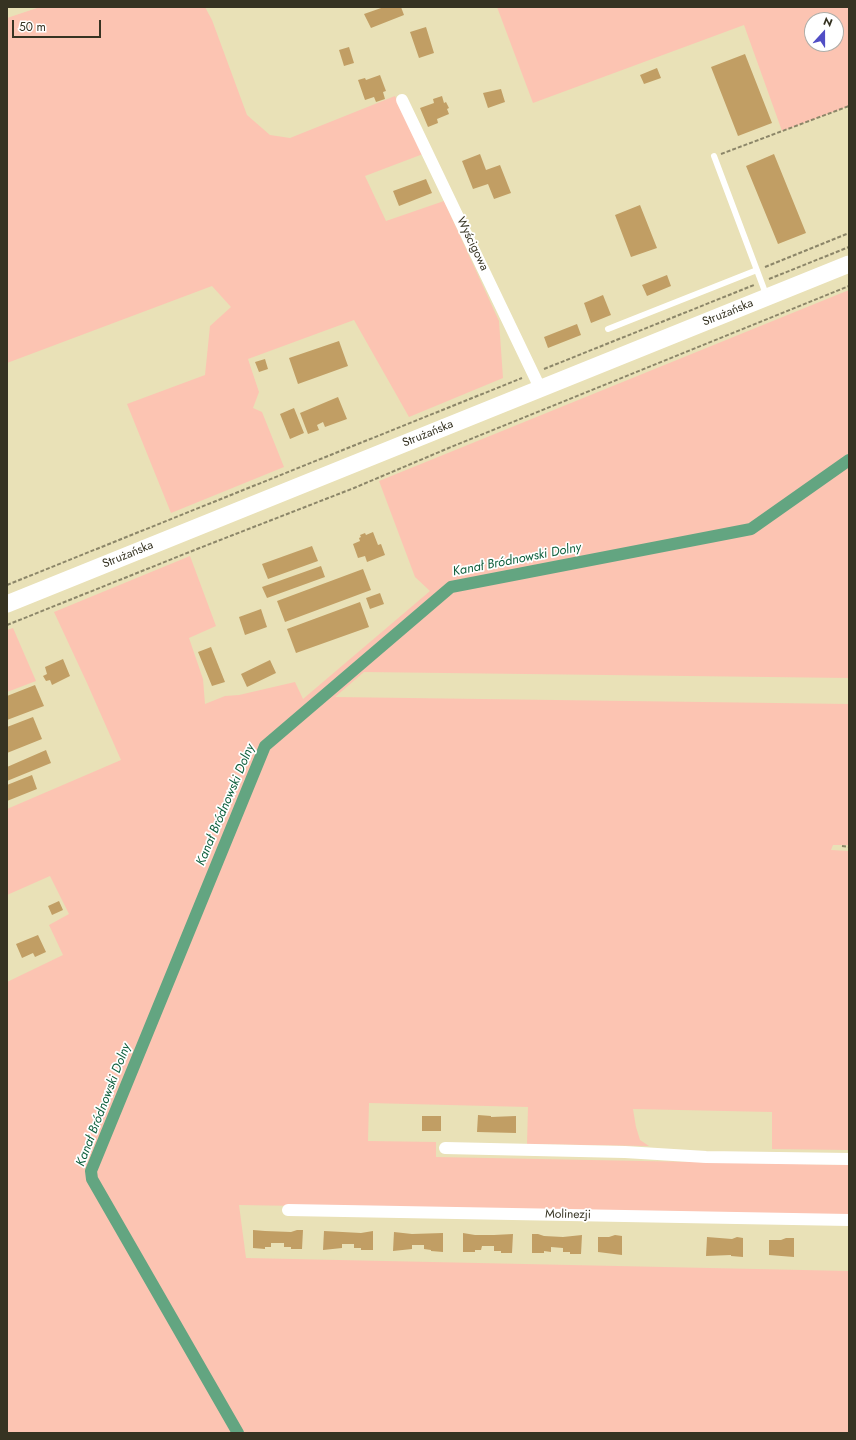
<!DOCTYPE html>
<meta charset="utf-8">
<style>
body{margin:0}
#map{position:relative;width:856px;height:1440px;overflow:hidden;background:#e9e1b7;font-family:Jost,sans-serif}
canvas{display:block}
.frame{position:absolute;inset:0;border:8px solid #363322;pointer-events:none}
.north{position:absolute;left:804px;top:12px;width:40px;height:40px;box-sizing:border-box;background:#fff;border:1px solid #afada7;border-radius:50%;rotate:21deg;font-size:11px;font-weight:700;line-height:16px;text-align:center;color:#363322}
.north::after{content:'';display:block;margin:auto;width:14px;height:18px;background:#514ec5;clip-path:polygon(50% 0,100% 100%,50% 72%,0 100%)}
.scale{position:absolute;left:12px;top:20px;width:89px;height:18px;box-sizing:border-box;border:2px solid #363322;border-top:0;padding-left:5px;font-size:12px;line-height:14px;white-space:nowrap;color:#363322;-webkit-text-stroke:3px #fff;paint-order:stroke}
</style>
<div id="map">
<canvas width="856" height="1440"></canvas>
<div class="frame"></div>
<div class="north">N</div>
<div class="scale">50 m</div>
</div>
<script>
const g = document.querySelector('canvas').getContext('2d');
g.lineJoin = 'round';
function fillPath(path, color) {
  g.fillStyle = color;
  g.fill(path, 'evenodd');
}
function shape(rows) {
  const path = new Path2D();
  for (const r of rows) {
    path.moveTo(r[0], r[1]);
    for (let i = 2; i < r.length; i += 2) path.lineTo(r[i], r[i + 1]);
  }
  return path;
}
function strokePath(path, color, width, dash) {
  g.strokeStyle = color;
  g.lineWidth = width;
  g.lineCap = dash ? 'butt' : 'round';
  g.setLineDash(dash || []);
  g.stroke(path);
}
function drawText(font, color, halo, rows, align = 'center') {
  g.font = font + ' Jost,sans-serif';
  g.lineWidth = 3.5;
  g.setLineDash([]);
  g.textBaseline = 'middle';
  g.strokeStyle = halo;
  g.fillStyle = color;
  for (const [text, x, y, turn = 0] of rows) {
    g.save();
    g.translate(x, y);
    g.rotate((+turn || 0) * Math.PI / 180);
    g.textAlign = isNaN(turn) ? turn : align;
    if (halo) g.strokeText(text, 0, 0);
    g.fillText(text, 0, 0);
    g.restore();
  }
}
fillPath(shape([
 [40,7,205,7,212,20,247,115,270,135,290,138,395,96,423,154,365,176,386,221,444,201,499,321,503,378,409,417,354,320,248,359,259,392,253,408,262,412,284,467,171,513,127,404,205,375,210,326,231,307,212,286,7,363,7,18],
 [497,7,849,7,849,106,782,131,744,25,533,103],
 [812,20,836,20,836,44,812,44],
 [849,290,849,678,364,672,335,697,849,704,849,845,833,845,831,850,849,851,849,1150,772,1149,772,1112,633,1109,636,1127,640,1140,649,1146,527,1144,528,1107,369,1103,368,1141,436,1142,436,1157,849,1165,849,1215,239,1205,246,1258,849,1271,849,1433,7,1433,7,982,63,955,49,925,69,914,50,876,7,895,7,809,121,760,87,683,54,612,190,556,216,626,189,638,203,679,205,704,225,696,239,695,295,682,303,699,430,591,415,577,379,481],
 [13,628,36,681,7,692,7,630]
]), '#fcc4b2');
strokePath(shape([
 [238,1433,92,1179,91,1171,265,746,451,587,751,529,849,460]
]), '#63a581', 12);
fillPath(shape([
 [384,7,401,7,404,15,371,28,364,14],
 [426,27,434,53,419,58,410,32],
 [349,47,354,63,344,66,339,50],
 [745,54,772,123,738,136,711,67],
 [657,68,661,78,644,84,640,75],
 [380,75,386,91,383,92,385,99,376,102,374,97,365,100,358,80,365,78,366,80],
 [501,89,505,102,488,108,483,93],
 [442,96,444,103,446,102,449,108,447,109,449,114,437,119,438,123,428,127,420,108,434,103,433,99],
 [480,154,486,170,500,165,511,193,494,199,488,184,473,189,462,161],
 [774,154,806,233,778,244,746,166],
 [426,179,432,193,399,206,393,191],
 [640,205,657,248,631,257,615,215],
 [667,275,671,286,647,296,642,285],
 [603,295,611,315,591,323,584,303],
 [577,324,581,335,548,348,544,337],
 [339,341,348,366,298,384,289,358],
 [265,359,268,369,259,372,255,362],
 [338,397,347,419,325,427,323,422,317,425,319,430,308,434,300,413],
 [294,408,304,433,290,439,280,414],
 [373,532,378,545,381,544,385,555,367,562,365,556,358,558,353,544,360,541,359,538,361,537,360,535,365,533,366,535],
 [312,546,318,561,268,579,262,564],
 [321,566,325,577,267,598,262,587],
 [363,569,371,590,285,622,277,601],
 [380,593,384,604,370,609,366,598],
 [360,602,369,627,296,653,287,629],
 [261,609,267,627,245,635,239,617],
 [211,647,225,682,212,686,198,652],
 [63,659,70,676,52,685,50,680,46,681,43,676,47,674,45,667],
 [270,660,276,673,247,687,241,674],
 [35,685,44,706,7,720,7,696],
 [33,717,42,739,7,753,7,727],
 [46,750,51,763,7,781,7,767],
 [32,775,37,789,7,801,7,785],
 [59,901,63,910,52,915,48,906],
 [38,935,46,952,35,957,33,953,22,958,16,944],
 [478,1115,491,1116,491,1117,516,1116,516,1133,477,1132],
 [422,1116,441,1116,441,1131,422,1131],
 [253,1230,265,1231,291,1232,297,1230,303,1230,302,1249,291,1249,291,1247,284,1247,284,1243,271,1243,271,1247,265,1247,265,1249,253,1248],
 [324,1231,361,1233,373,1231,373,1250,361,1250,361,1248,354,1248,354,1244,342,1244,342,1248,323,1250],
 [394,1232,412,1234,443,1233,443,1252,431,1251,431,1250,424,1249,424,1245,412,1245,412,1249,393,1251],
 [463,1233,475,1235,494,1235,513,1234,512,1253,501,1253,501,1251,494,1251,494,1246,482,1246,481,1250,475,1250,475,1252,463,1252],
 [532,1234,538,1234,544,1236,563,1237,582,1235,581,1254,570,1254,570,1252,563,1252,563,1248,551,1247,551,1252,544,1251,544,1253,532,1253],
 [615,1235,622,1236,622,1255,598,1252,598,1237,609,1237],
 [707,1237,732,1239,737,1237,743,1238,743,1257,731,1256,731,1255,706,1256],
 [786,1238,794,1238,794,1257,769,1255,769,1240,781,1240]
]), '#c19e64');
strokePath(shape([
 [721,154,849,106],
 [765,267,849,233],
 [769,279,849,247],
 [544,369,754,285],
 [7,585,522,378],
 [7,625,197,549,354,488,451,447,849,286],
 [842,846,849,847]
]), '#8c8669', 2, [4, 2]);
strokePath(shape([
 [714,156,767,297],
 [608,329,757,270]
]), '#fff', 6);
strokePath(shape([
 [402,100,540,388],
 [445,1148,625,1152,706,1157,849,1159],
 [288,1210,849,1220]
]), '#fff', 12);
strokePath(shape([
 [7,604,849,264]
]), '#fff', 17);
drawText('12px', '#363322', '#fff', [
 ["Wyścigowa",472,244,64],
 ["Strużańska",728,313,-22],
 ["Strużańska",428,434,-22],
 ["Strużańska",128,555,-22],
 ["Molinezji",568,1215,1]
]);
drawText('italic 13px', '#0f5f3d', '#fff', [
 ["Kanał Bródnowski Dolny",517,560,-11],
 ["Kanał Bródnowski Dolny",226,805,-67],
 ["Kanał Bródnowski Dolny",104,1105,-69]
]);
</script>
